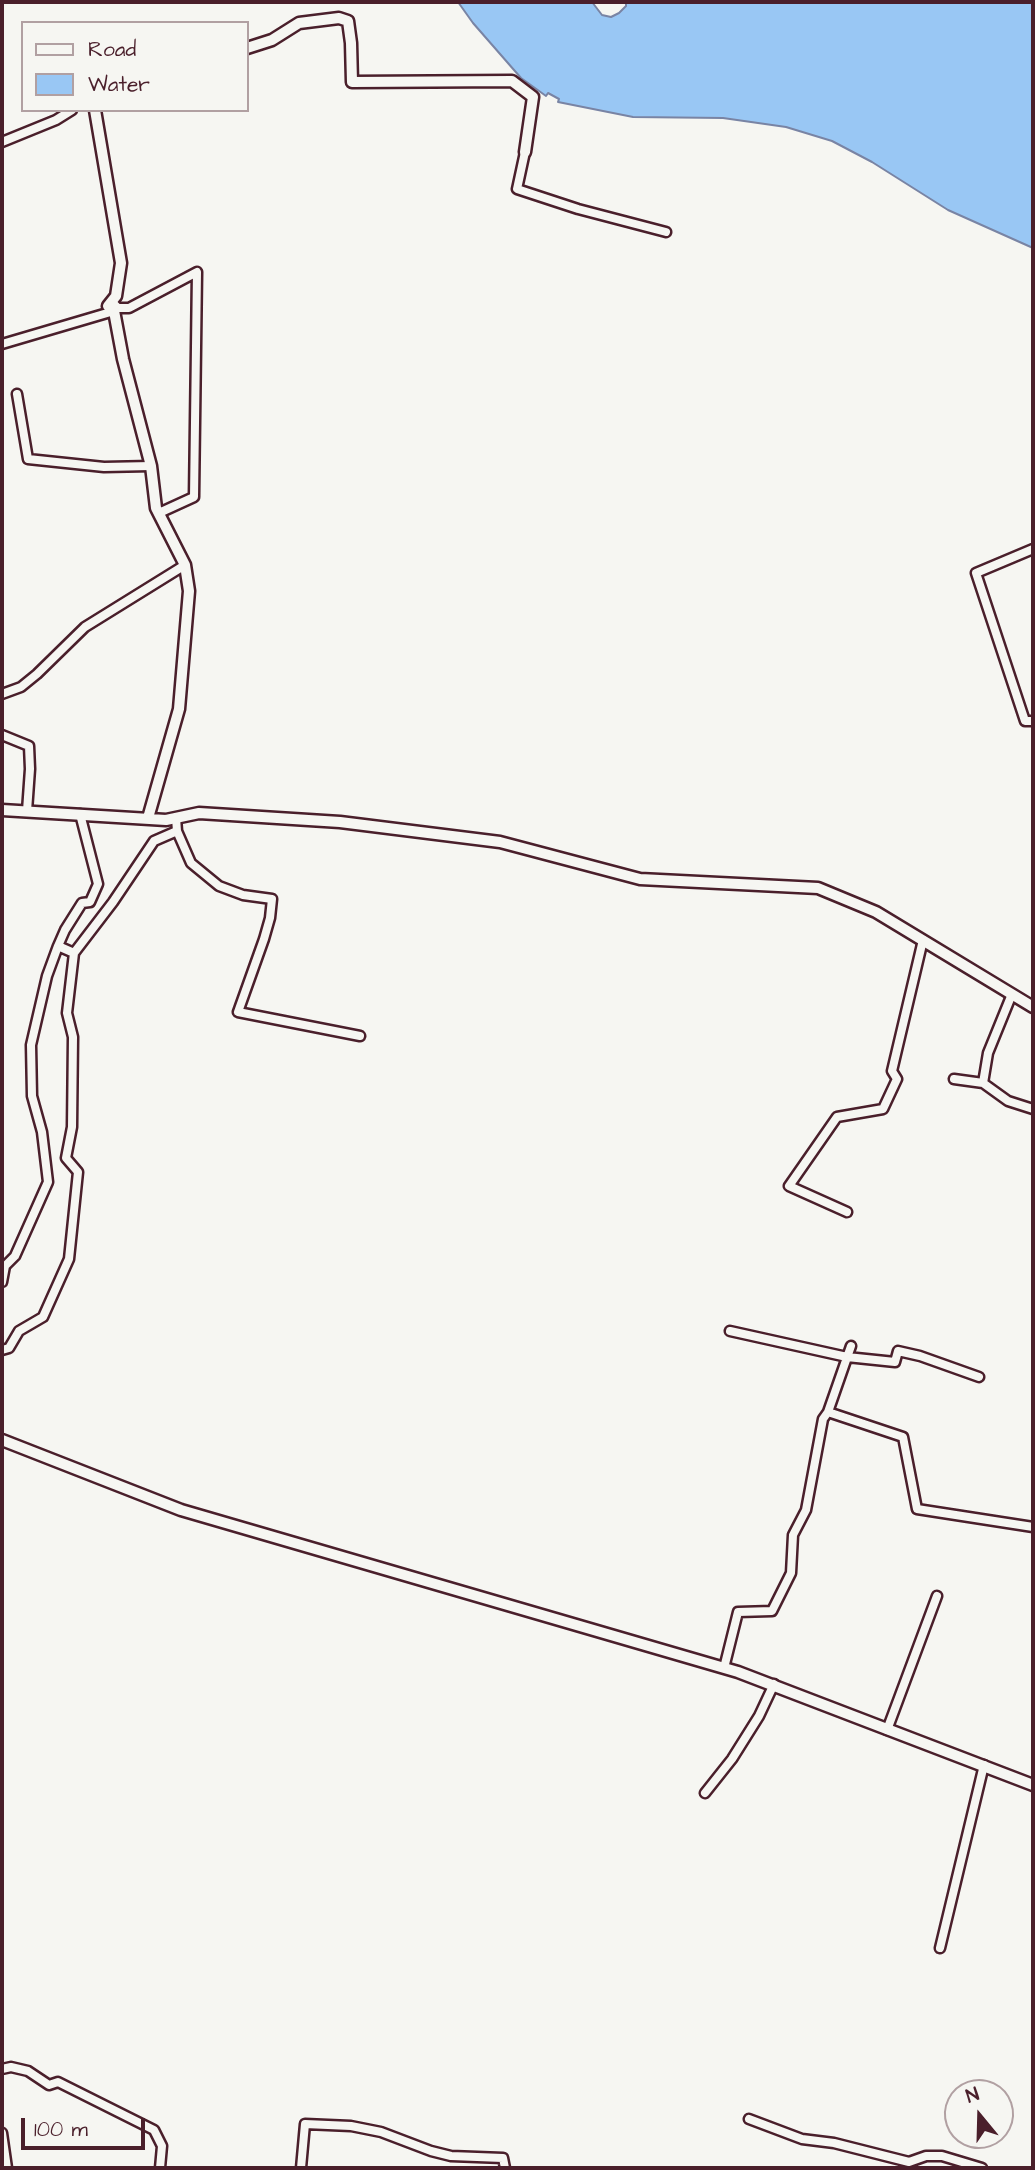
<!DOCTYPE html>
<style>
body{margin:0}
#map{position:relative;width:1035px;height:2170px;overflow:hidden;background:#f6f6f2;font-family:"Architects Daughter",sans-serif}
canvas{display:block}
.frame{position:absolute;inset:0;border:4px solid #4a1f2b;pointer-events:none}
.legend{position:absolute;left:21px;top:21px;width:228px;height:91px;box-sizing:border-box;background:#f6f6f2;border:2px solid #b1a0a2;margin:0;padding:9px 12px;list-style:none;font-size:21px;color:#4a1f2b}
.legend li{display:flex;align-items:center;gap:14px;height:35px}
.legend b{width:35px;border:2px solid #b1a0a2}
.north{position:absolute;left:944px;top:2079px;width:70px;height:70px;box-sizing:border-box;background:#f6f6f2;border:2px solid #b1a0a2;border-radius:50%;rotate:341deg;font-size:19px;font-weight:700;line-height:28px;text-align:center;color:#4a1f2b}
.north::after{content:'';display:block;margin:auto;width:24px;height:32px;background:#4a1f2b;clip-path:polygon(50% 0,100% 100%,50% 72%,0 100%)}
.scale{position:absolute;left:21px;top:2118px;width:124px;height:32px;box-sizing:border-box;border:4px solid #4a1f2b;border-top:0;padding-left:9px;font-size:21px;line-height:24px;white-space:nowrap;color:#4a1f2b;-webkit-text-stroke:5px #f6f6f2;paint-order:stroke}
</style>
<div id="map">
<canvas width="1035" height="2170"></canvas>
<div class="frame"></div>
<ul class="legend">
<li><b style="height:9px;background:#f6f6f2"></b>Road</li>
<li><b style="height:19px;background:#99c7f4"></b>Water</li>
</ul>
<div class="north">N</div>
<div class="scale">100 m</div>
</div>
<script>
const g = document.querySelector('canvas').getContext('2d');
g.lineJoin = 'round';
function fillPath(path, color) {
  g.fillStyle = color;
  g.fill(path, 'evenodd');
}
function shape(rows) {
  const path = new Path2D();
  for (const r of rows) {
    path.moveTo(r[0], r[1]);
    for (let i = 2; i < r.length; i += 2) path.lineTo(r[i], r[i + 1]);
  }
  return path;
}
function strokePath(path, color, width, dash) {
  g.strokeStyle = color;
  g.lineWidth = width;
  g.lineCap = dash ? 'butt' : 'round';
  g.setLineDash(dash || []);
  g.stroke(path);
}
const water = shape([
 [458,2,592,2,602,15,611,17,619,13,626,6,626,2,1033,2,1033,248,948,210,872,162,832,141,786,127,723,118,633,117,558,102,559,99,548,93,546,96,521,78,473,23,458,2]
]);
fillPath(water, '#99c7f4');
strokePath(water, '#7984a4', 2);
const minor = shape([
 [2,142,56,120,72,110],
 [525,152,517,189,578,209,666,232],
 [112,302,118,308,129,308,197,272,194,497,159,513],
 [2,344,114,311],
 [17,394,28,459,104,467,151,466],
 [1033,549,976,573,1025,721,1033,721],
 [2,694,21,687,37,674,85,627,185,565],
 [2,735,29,746,30,769,27,811],
 [176,818,177,831,191,863,219,886,243,895,272,899,270,918,264,939,238,1012,360,1036],
 [74,953,58,946,65,930,82,903,90,902,98,884,80,814],
 [954,1079,983,1083,1008,1101,1033,1109],
 [983,1083,988,1053,1012,994],
 [847,1212,789,1186,837,1117,883,1109,897,1079,892,1071,923,940],
 [2,1282,5,1266,15,1256,48,1182,42,1132,32,1096,31,1045,47,976,58,946],
 [730,1331,847,1357,895,1362,898,1351,920,1356,979,1377],
 [2,1350,9,1348,19,1331,43,1317,69,1259,78,1172,66,1158,72,1127,73,1037,67,1013,74,953,113,902,154,841,177,831],
 [828,1412,903,1437,917,1509,1033,1527],
 [724,1668,738,1612,772,1611,791,1573,793,1535,806,1510,823,1419,828,1412,851,1346],
 [887,1730,937,1596],
 [705,1793,732,1759,759,1716,774,1684],
 [940,1948,984,1765],
 [2,2069,11,2067,28,2071,49,2085,58,2082,154,2130,162,2146,160,2168],
 [749,2119,802,2139,834,2143,909,2162,926,2156,942,2156,982,2168],
 [2,2133,7,2168],
 [301,2168,305,2124,351,2126,381,2132,431,2151,451,2156,503,2158,505,2168]
]);
const tertiary = shape([
 [247,48,272,40,299,23,339,18,348,21,351,43,352,82,512,81,533,97,525,152],
 [95,110,121,263,116,296,108,306,114,311,123,359,151,466,156,508,185,565,189,591,179,709,148,818],
 [2,810,166,820,199,813,340,822,500,842,640,879,818,888,876,912,1033,1007],
 [2,1440,181,1510,738,1672,1033,1785]
]);
strokePath(minor, '#4a1f2b', 13);
strokePath(tertiary, '#4a1f2b', 15);
strokePath(minor, '#f6f6f2', 8);
strokePath(tertiary, '#f6f6f2', 10);
</script>
